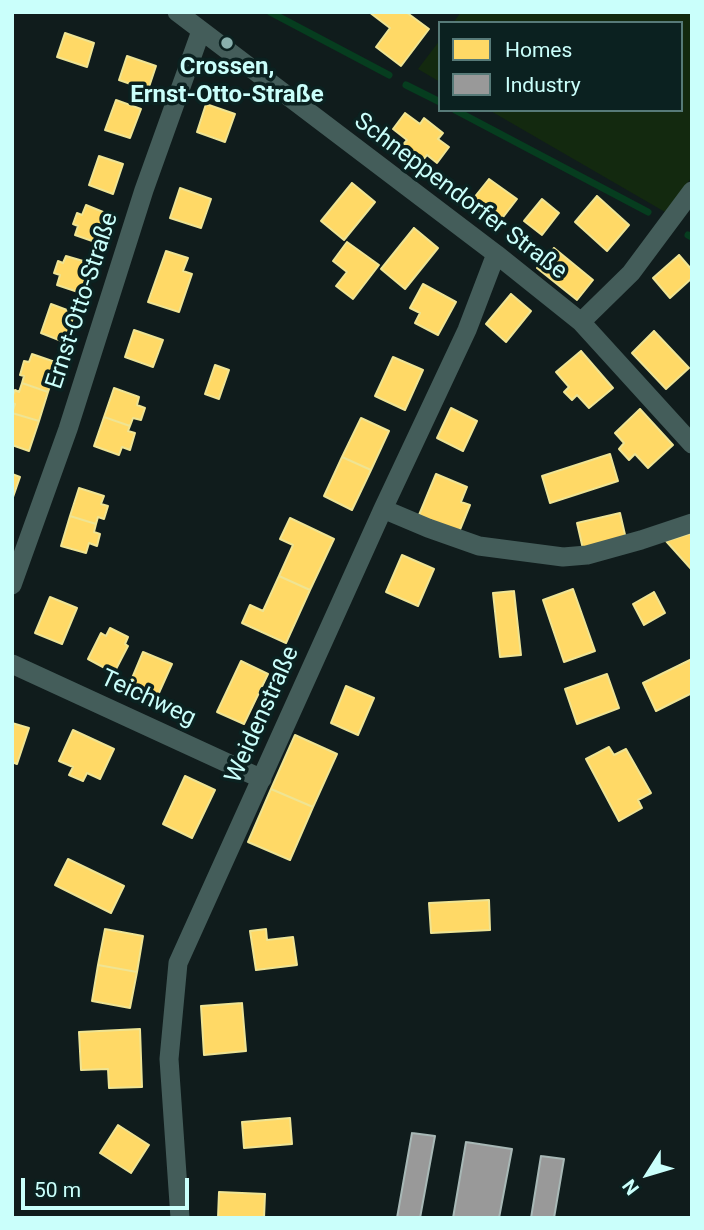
<!DOCTYPE html>
<meta charset="utf-8">
<style>
body{margin:0}
#map{position:relative;width:704px;height:1230px;overflow:hidden;background:#101c1c;font-family:Roboto,sans-serif}
canvas{display:block}
.frame{position:absolute;inset:0;border:14px solid #cafffb;pointer-events:none}
.legend{position:absolute;left:438px;top:21px;width:245px;height:91px;box-sizing:border-box;background:#0b2120;border:2px solid #577a78;margin:0;padding:9px 12px;list-style:none;font-size:21px;color:#cafffb}
.legend li{display:flex;align-items:center;gap:14px;height:35px}
.legend b{width:35px;border:2px solid #577a78}
.north{position:absolute;left:613px;top:1139px;width:70px;height:70px;-webkit-text-stroke:5px #0b2120;paint-order:stroke;rotate:233deg;font-size:19px;font-weight:700;line-height:28px;text-align:center;color:#cafffb}
.north::after{content:'';display:block;margin:auto;width:24px;height:32px;background:#cafffb;clip-path:polygon(50% 0,100% 100%,50% 72%,0 100%)}
.scale{position:absolute;left:21px;top:1178px;width:168px;height:32px;box-sizing:border-box;border:4px solid #cafffb;border-top:0;padding-left:9px;font-size:21px;line-height:24px;white-space:nowrap;color:#cafffb;-webkit-text-stroke:5px #0b2120;paint-order:stroke}
</style>
<div id="map">
<canvas width="704" height="1230"></canvas>
<div class="frame"></div>
<ul class="legend">
<li><b style="height:19px;background:#ffd966"></b>Homes</li>
<li><b style="height:19px;background:#999"></b>Industry</li>
</ul>
<div class="north">N</div>
<div class="scale">50 m</div>
</div>
<script>
const g = document.querySelector('canvas').getContext('2d');
g.lineJoin = 'round';
function fillPath(path, color) {
  g.fillStyle = color;
  g.fill(path, 'evenodd');
}
function shape(rows) {
  const path = new Path2D();
  for (const r of rows) {
    path.moveTo(r[0], r[1]);
    for (let i = 2; i < r.length; i += 2) path.lineTo(r[i], r[i + 1]);
  }
  return path;
}
function strokePath(path, color, width, dash) {
  g.strokeStyle = color;
  g.lineWidth = width;
  g.lineCap = dash ? 'butt' : 'round';
  g.setLineDash(dash || []);
  g.stroke(path);
}
function drawText(font, color, halo, rows, align = 'center') {
  g.font = font + ' Roboto,sans-serif';
  g.lineWidth = 7;
  g.setLineDash([]);
  g.textBaseline = 'middle';
  g.strokeStyle = halo;
  g.fillStyle = color;
  for (const [text, x, y, turn = 0] of rows) {
    g.save();
    g.translate(x, y);
    g.rotate((+turn || 0) * Math.PI / 180);
    g.textAlign = isNaN(turn) ? turn : align;
    if (halo) g.strokeText(text, 0, 0);
    g.fillText(text, 0, 0);
    g.restore();
  }
}
fillPath(shape([
 [461,12,692,12,692,177,665,212,489,110,681,110,681,23,453,23],
 [440,40,440,82,418,69]
]), '#13290f');
const homes = shape([
 [369,12,406,12,429,29,401,66,376,47,390,28,369,12],
 [65,33,94,43,87,67,57,57,65,33],
 [127,56,156,66,148,90,119,80,127,56],
 [116,100,141,109,130,138,105,130,116,100],
 [206,104,235,114,225,142,197,132,206,104],
 [405,113,420,124,424,118,443,133,438,139,449,147,437,163,427,155,422,161,402,146,407,140,393,129,405,113],
 [99,156,123,164,113,194,89,185,99,156],
 [489,179,517,199,497,225,469,204,489,179],
 [352,183,375,202,344,240,321,221,352,183],
 [180,188,211,199,201,228,170,218,180,188],
 [597,196,629,225,607,251,575,222,597,196],
 [542,199,559,213,542,235,524,221,542,199],
 [86,205,108,214,98,243,75,235,78,226,73,224,77,213,82,215,86,205],
 [414,228,438,248,405,289,381,269,414,228],
 [347,242,379,265,353,299,336,286,347,272,333,261,347,242],
 [554,248,593,280,577,300,537,268,554,248],
 [166,251,188,258,183,271,192,274,179,312,148,302,166,251],
 [679,255,692,270,692,278,670,298,653,278,679,255],
 [66,256,90,263,81,293,57,285,60,275,54,273,58,261,63,263,66,256],
 [423,284,456,302,438,335,415,323,420,313,410,308,423,284],
 [511,294,531,311,506,342,486,324,511,294],
 [51,304,75,313,64,342,41,333,51,304],
 [134,330,163,340,153,367,125,357,134,330],
 [654,331,689,368,666,389,632,353,654,331],
 [581,351,613,388,589,408,577,395,572,400,564,392,569,387,556,372,581,351],
 [32,354,58,363,48,392,22,383,24,376,20,375,24,361,29,362,32,354],
 [393,357,423,370,405,410,375,396,393,357],
 [215,365,229,370,219,399,205,394,215,365],
 [22,383,48,392,39,421,12,413,15,404,12,403,12,397,15,390,19,392,22,383],
 [114,388,139,397,137,405,145,408,141,420,133,418,130,426,104,417,114,388],
 [451,408,477,421,463,451,437,438,451,408],
 [640,409,673,445,648,468,635,454,629,460,619,449,624,443,615,433,640,409],
 [12,413,39,421,29,451,12,445,12,413],
 [104,417,130,426,128,431,135,433,130,450,122,447,119,455,94,446,104,417],
 [361,418,389,431,371,470,342,457,361,418],
 [610,454,618,481,550,503,542,476,610,454],
 [342,457,371,470,352,510,324,496,342,457],
 [12,474,20,477,12,500,12,474],
 [436,474,467,487,461,502,470,505,459,532,419,515,436,474],
 [79,488,104,496,101,504,108,506,104,519,98,517,96,524,70,516,79,488],
 [620,513,626,539,583,549,577,523,620,513],
 [70,516,96,524,94,532,100,534,97,546,89,543,86,553,61,546,70,516],
 [290,518,334,539,310,590,279,576,293,545,280,539,290,518],
 [692,533,692,570,666,541,692,533],
 [402,555,434,569,418,606,386,592,402,555],
 [279,576,310,590,286,643,242,623,250,605,263,611,279,576],
 [573,589,595,651,564,662,543,600,573,589],
 [514,591,521,655,500,657,493,593,514,591],
 [654,592,665,613,644,625,633,604,654,592],
 [50,597,77,608,62,644,35,633,50,597],
 [110,628,128,637,125,644,128,646,114,673,88,659,101,633,106,636,110,628],
 [143,652,172,664,158,695,130,683,143,652],
 [692,659,692,693,656,711,643,683,692,659],
 [241,661,268,674,244,724,217,712,241,661],
 [607,674,619,708,577,724,565,689,607,674],
 [346,686,374,698,358,735,331,723,346,686],
 [12,723,29,728,17,764,12,762,12,723],
 [73,730,114,749,100,779,87,773,83,781,69,775,73,767,59,761,73,730],
 [295,735,337,754,313,807,271,789,295,735],
 [609,747,614,755,626,749,651,793,638,800,642,808,619,821,586,759,609,747],
 [185,776,215,790,192,838,163,824,185,776],
 [271,789,313,807,290,860,248,842,271,789],
 [68,859,124,886,111,913,55,885,68,859],
 [489,900,490,930,431,933,429,903,489,900],
 [105,929,143,936,137,972,98,965,105,929],
 [266,929,267,940,293,937,297,965,256,970,250,931,266,929],
 [98,965,137,972,130,1008,92,1001,98,965],
 [242,1003,246,1051,204,1055,201,1006,242,1003],
 [140,1029,142,1087,109,1088,108,1069,81,1070,79,1032,140,1029],
 [290,1118,292,1144,244,1148,242,1122,290,1118],
 [118,1125,149,1145,131,1173,100,1153,118,1125],
 [219,1192,265,1194,264,1218,218,1218,219,1192]
]);
fillPath(homes, '#ffd966');
strokePath(homes, '#efe493', 2);
const industry = shape([
 [412,1133,435,1136,420,1218,397,1218,412,1133],
 [466,1142,512,1149,499,1218,453,1218,466,1142],
 [541,1156,564,1159,554,1218,531,1218,541,1156]
]);
fillPath(industry, '#999');
strokePath(industry, '#a8b8b6', 2);
strokePath(shape([
 [270,12,389,75],
 [406,85,440,102],
 [455,110,648,212],
 [688,235,692,237]
]), '#063d1f', 7);
strokePath(shape([
 [177,12,496,254,581,322,692,444],
 [581,322,631,273,692,191],
 [383,509,428,528,479,546,563,557,587,555,641,540,692,523],
 [12,585,68,429,144,190,201,31],
 [12,664,262,779],
 [180,1218,169,1059,178,963,383,509,467,330,496,254]
]), '#445d5a', 19);
for (const [x, y, r, color] of [
 [227,43,7,"#89b0ad"]
]) {
  const dot = new Path2D();
  dot.arc(x, y, r, 0, 2 * Math.PI);
  g.fillStyle = color;
  g.fill(dot);
  strokePath(dot, '#0b2120', 2.5);
}
drawText('bold 24px', '#cafffb', '#0b2120', [
 ["Crossen,",227,68],
 ["Ernst-Otto-Straße",227,96]
]);
drawText('24px', '#cafffb', '#0b2120', [
 ["Schneppendorfer Straße",460,197,37],
 ["Ernst-Otto-Straße",83,301,-72],
 ["Teichweg",148,699,25],
 ["Weidenstraße",263,715,-66]
]);
</script>
